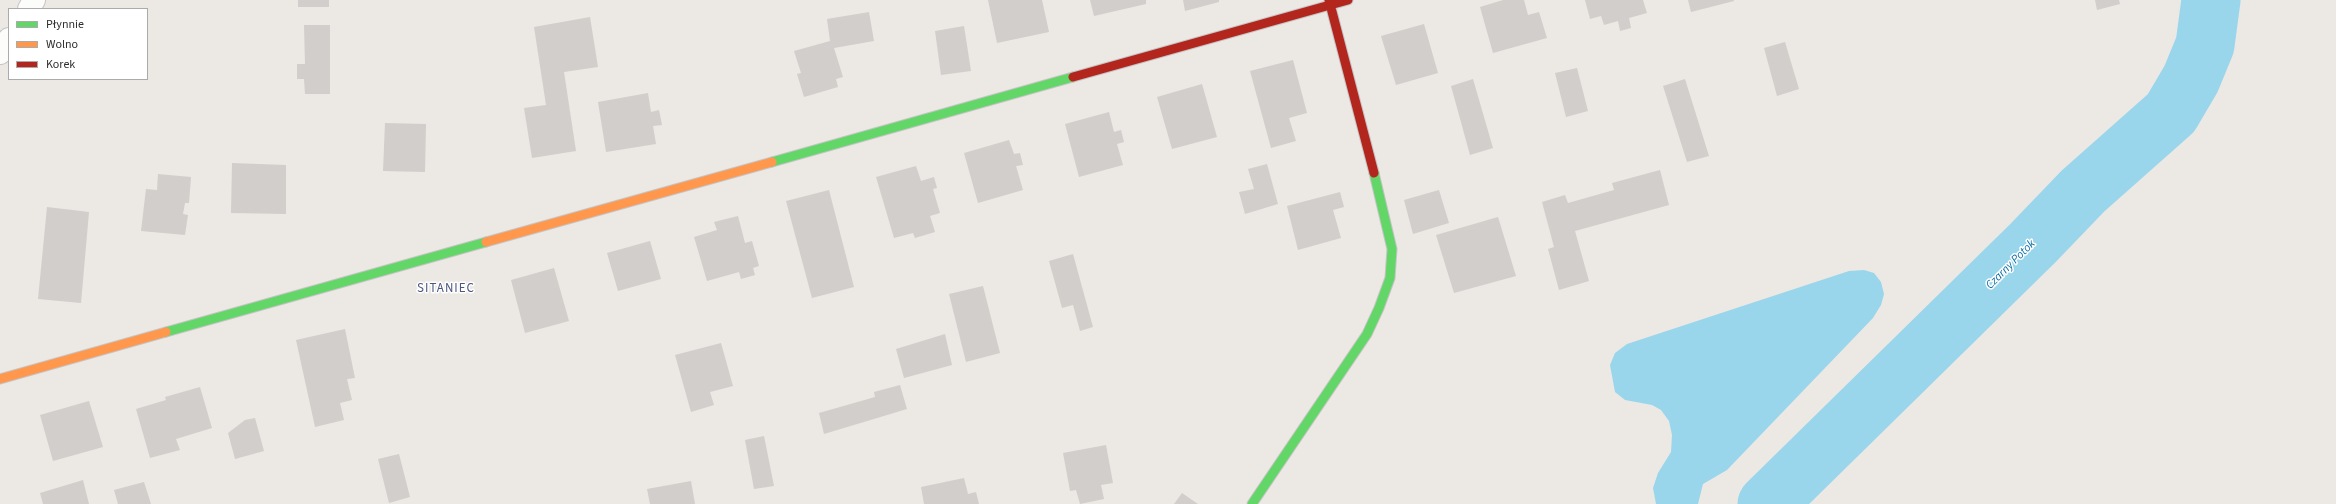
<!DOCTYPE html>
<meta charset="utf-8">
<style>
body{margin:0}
#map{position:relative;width:2336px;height:504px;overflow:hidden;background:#ece8e4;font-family:"Source Sans 3",sans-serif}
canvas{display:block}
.legend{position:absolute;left:8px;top:8px;width:140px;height:72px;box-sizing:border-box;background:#fff;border:1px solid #ababab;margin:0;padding:5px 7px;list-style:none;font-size:12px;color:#2e2e2e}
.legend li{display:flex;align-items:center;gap:8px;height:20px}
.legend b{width:20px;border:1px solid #ababab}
</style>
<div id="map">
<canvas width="2336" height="504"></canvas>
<ul class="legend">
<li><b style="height:5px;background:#63d668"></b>Płynnie</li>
<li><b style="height:5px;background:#ff974d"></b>Wolno</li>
<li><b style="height:5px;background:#b3261e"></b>Korek</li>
</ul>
</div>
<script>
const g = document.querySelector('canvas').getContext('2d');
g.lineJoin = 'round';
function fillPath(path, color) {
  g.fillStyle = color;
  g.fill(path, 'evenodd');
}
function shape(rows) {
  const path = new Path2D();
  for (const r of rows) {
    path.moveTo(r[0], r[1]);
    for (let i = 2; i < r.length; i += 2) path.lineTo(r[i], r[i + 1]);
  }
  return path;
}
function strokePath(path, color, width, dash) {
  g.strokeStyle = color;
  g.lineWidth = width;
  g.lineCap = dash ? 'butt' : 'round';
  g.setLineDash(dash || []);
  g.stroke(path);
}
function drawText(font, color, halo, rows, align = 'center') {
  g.font = font + ' "Source Sans 3",sans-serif';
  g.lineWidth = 3;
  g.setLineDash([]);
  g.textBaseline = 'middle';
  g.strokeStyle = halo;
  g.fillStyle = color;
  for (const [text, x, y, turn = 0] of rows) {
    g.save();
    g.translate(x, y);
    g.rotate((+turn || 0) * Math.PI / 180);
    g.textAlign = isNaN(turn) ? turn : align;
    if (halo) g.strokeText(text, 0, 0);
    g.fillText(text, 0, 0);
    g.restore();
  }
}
fillPath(shape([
 [1864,270,1874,273,1881,282,1884,294,1881,305,1873,318,1727,470,1703,484,1698,504,1656,504,1653,488,1658,473,1671,452,1672,435,1669,421,1661,410,1652,405,1625,400,1615,392,1610,365,1615,353,1627,344,1849,271]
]), '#99d6ec');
strokePath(shape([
 [1767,504,2033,243,2083,191,2171,113,2191,79,2205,45,2211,0]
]), '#99d6ec', 59);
fillPath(shape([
 [298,0,329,0,329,7,298,7],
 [988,0,1042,0,1049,32,997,43],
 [1090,0,1146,0,1146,4,1094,16],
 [1183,0,1219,0,1219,2,1185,11],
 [1503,0,1524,0,1528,15,1539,12,1547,38,1493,53,1480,7],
 [1585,0,1643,0,1647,13,1629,18,1631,28,1620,31,1618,21,1604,25,1601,16,1590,19],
 [1688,0,1734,0,1734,1,1691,12],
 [2095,0,2119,0,2120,4,2097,10],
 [869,12,874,41,834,48,843,77,836,79,838,87,804,97,797,74,801,73,794,51,830,41,827,19],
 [590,17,598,67,564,72,576,151,532,158,524,108,546,105,534,27],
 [1424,24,1438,73,1396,85,1381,36],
 [304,25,330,25,330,94,305,94,304,79,297,79,297,64,305,64],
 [964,26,971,71,941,75,935,31],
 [1785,42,1799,89,1777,96,1764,48],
 [1293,60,1307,113,1289,118,1296,141,1271,148,1250,71],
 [1577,68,1588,111,1566,117,1555,73],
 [1473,79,1493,148,1470,155,1451,86],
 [1685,79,1709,156,1687,162,1663,86],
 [1202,84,1217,137,1172,149,1157,97],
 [648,93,651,112,659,110,662,125,653,126,656,144,606,152,598,102],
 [1109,112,1114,132,1121,130,1124,142,1117,144,1123,165,1079,177,1065,124],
 [385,123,426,124,425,172,383,171],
 [1009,140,1014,154,1020,153,1023,165,1016,166,1023,190,978,203,964,153],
 [232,163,286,165,286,214,231,213],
 [1267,164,1278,204,1245,214,1239,192,1254,189,1248,169],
 [916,166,921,181,934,177,937,188,933,189,940,213,930,216,935,232,915,238,913,233,894,238,876,177],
 [1660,170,1669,205,1575,231,1589,281,1559,290,1548,249,1554,247,1542,202,1565,195,1568,203,1614,190,1612,183],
 [158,174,191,177,189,203,185,203,183,214,188,215,185,235,141,231,146,189,157,190],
 [829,190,854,287,812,298,786,201],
 [1439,190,1449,223,1413,234,1404,200],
 [1340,192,1344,207,1333,210,1341,238,1298,250,1287,206],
 [47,207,89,212,81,303,38,299],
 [738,216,745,243,752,241,759,266,753,268,755,275,741,279,739,272,707,281,694,237,717,230,714,222],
 [1498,217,1516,276,1454,293,1436,235],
 [650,241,661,279,618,291,607,253],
 [1073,254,1093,327,1080,331,1073,305,1062,308,1049,261],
 [554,268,569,321,525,333,511,280],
 [983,286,1000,353,966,362,949,294],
 [345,329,355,378,347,379,352,400,340,403,344,420,315,427,296,340],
 [945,334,952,365,904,378,896,349],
 [721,343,733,386,710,392,714,405,691,412,675,355],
 [900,385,907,409,824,434,819,413,875,397,874,392],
 [200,387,212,428,176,439,180,450,150,458,136,409,166,400,165,397],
 [89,401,103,447,53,461,40,415],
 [255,418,264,451,235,459,228,433,245,420],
 [764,436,774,486,754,489,745,440],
 [1106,445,1113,483,1101,485,1104,499,1080,504,1076,490,1070,491,1063,453],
 [399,454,410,497,389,503,378,459],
 [964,478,968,494,976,492,979,504,924,504,921,487],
 [83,480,89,504,43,504,40,493],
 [691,481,695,504,650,504,647,489],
 [144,482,151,504,118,504,114,490],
 [1182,493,1198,504,1174,504]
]), '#d1cecb');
const street = shape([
 [29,9,34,0],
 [0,53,9,39]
]);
const fast = shape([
 [772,162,1073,77],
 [166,332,486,242],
 [1252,504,1367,334,1379,308,1390,278,1392,249,1374,173]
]);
const slow = shape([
 [486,242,772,162],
 [0,379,166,332]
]);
const jam = shape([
 [1329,0,1374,173],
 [1073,77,1348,0]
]);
strokePath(street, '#c5c4c5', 24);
strokePath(fast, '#c5c4c5', 11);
strokePath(slow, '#c5c4c5', 11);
strokePath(jam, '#c5c4c5', 11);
strokePath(street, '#fcfcfb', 22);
strokePath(fast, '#63d668', 9);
strokePath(slow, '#ff974d', 9);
strokePath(jam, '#b3261e', 9);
drawText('italic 12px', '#0d6fa3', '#fff', [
 ["Czarny Potok",2011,265,-45]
]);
g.letterSpacing = '1px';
drawText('13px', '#4d5680', '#fff', [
 ["SITANIEC",446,289]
]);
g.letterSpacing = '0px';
</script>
